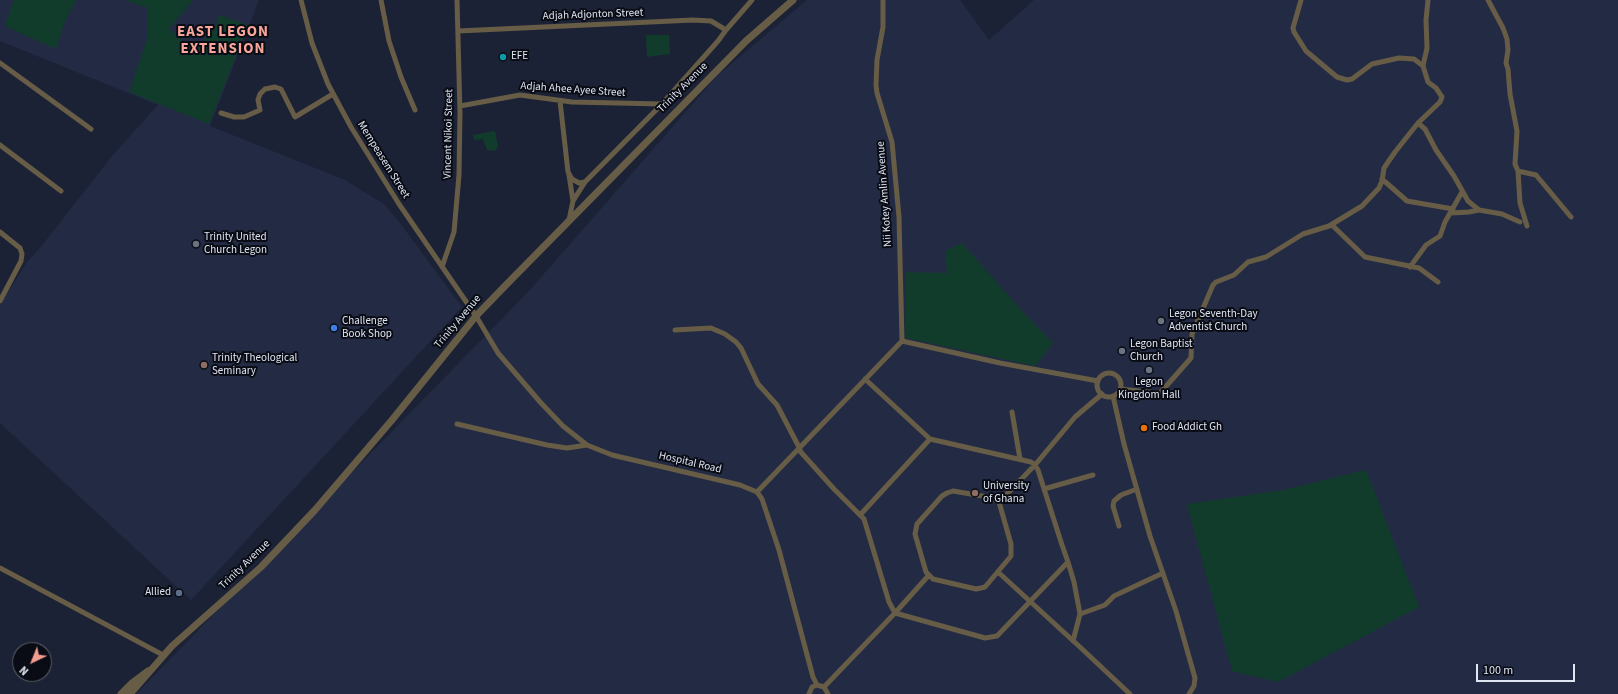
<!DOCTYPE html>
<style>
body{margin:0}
#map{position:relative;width:1618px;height:694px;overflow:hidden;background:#1c2235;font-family:"Source Sans 3",sans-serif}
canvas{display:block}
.north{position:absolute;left:12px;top:642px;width:40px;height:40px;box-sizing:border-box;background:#090c14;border:1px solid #5f636d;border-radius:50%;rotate:223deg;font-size:11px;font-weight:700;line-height:16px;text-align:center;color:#e0e5f2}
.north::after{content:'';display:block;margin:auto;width:14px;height:18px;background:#f59c91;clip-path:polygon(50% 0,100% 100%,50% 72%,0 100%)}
.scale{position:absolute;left:1476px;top:664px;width:99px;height:18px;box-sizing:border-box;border:2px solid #e0e5f2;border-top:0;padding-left:5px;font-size:12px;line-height:14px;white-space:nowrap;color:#e0e5f2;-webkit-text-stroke:3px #090c14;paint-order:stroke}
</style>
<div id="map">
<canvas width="1618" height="694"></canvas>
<div class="north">N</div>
<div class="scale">100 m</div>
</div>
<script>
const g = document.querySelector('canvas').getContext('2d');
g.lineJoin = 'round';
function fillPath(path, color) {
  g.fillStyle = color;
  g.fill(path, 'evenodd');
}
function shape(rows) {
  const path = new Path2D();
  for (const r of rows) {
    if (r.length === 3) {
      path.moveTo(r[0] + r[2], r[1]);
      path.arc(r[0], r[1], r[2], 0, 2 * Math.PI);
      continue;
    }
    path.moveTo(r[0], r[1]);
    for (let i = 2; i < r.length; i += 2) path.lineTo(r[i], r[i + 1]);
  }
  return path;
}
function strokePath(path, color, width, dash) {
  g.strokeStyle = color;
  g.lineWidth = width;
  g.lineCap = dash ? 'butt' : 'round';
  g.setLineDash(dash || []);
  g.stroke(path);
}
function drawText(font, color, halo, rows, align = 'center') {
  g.font = font + ' "Source Sans 3",sans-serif';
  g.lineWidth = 4;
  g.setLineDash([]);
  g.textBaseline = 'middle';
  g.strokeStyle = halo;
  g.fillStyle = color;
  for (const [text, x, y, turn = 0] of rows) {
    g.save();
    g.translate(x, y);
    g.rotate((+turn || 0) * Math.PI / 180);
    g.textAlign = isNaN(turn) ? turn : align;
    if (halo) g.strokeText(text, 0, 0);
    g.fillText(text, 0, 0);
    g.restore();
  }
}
fillPath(shape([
 [0,0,259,0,210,126,345,180,384,204,400,223,462,307,191,600,0,423,0,305,27,262,40,248,112,156,158,105,0,41],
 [807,0,960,0,989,40,1034,0,1618,0,1618,694,136,694,529,291,717,76]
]), '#232b44');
fillPath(shape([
 [14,0,76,0,65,21,56,49,11,29,5,25],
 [125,0,193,0,169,29,195,51,215,28,219,15,248,25,209,124,129,92,147,39,148,8],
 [646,35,669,35,670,54,647,57],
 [495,131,498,147,495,151,487,150,483,139,474,140,473,135],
 [962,243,1023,312,1053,343,1035,366,906,338,905,272,947,273,945,251],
 [1366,470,1419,607,1278,682,1232,671,1187,504,1283,490]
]), '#113c2c');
strokePath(shape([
 [301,0,312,43,328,84,351,127,399,204,476,316,498,353,541,403,563,426,587,445,612,455,740,485,757,492,762,499,779,550,813,677,817,685],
 [381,0,389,41,401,77,415,110],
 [883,0,883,27,877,60,876,85,877,93,892,142,899,217,902,341],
 [1301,0,1293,28,1294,32,1306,51,1337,77,1347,80,1352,79,1372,64,1399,58,1414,59,1423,66],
 [1488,0,1503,28,1507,39,1508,50,1506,63,1508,69,1510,94,1517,131,1515,164,1518,171,1520,203,1527,226],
 [458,31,693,20,711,21,726,30],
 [0,63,91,129],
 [560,101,568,172,572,179,579,183,585,182,662,104,718,41,726,30,752,0],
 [460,106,520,95,572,102,662,104],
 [221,113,234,117,244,117,260,110,258,100,260,94,265,89,275,87,281,89,295,117,333,94],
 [1418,123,1425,129,1436,150,1454,176,1468,201,1479,210,1502,214,1520,222],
 [0,145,61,191],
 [1518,171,1536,175,1571,217],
 [1382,179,1407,201,1453,209],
 [573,201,585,182],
 [1451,213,1469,212,1479,210],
 [569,220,573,201,569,175],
 [1332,225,1365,257,1419,268,1438,282],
 [0,232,20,248,22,254,21,261,0,301],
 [442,267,454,232,459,175,460,113,457,0],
 [1410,267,1426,245,1440,236,1445,222,1462,192],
 [675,330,711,328,725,334,736,342,741,348,758,384,777,405,800,449],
 [902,341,1000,363,1098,381],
 [1109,385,12],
 [865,379,930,439],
 [1121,389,1156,393,1161,392,1191,358,1192,334,1213,285,1216,282,1234,275,1248,262,1266,257,1303,234,1329,226,1362,206,1379,188,1382,181,1384,168,1395,152,1418,123,1440,102,1442,97,1436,88,1428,82,1423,66,1427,48,1426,20,1428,0],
 [1113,396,1124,444,1150,536,1176,611,1195,678,1194,686,1189,694],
 [1012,412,1020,459],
 [457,424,547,445,567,448,587,445],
 [799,450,834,489,860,515],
 [1044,489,1093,475],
 [953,491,988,497,999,502,1011,544,1011,556,985,587,981,588,976,589,933,579,926,572,915,534,917,524,942,496,947,493,953,491],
 [757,492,902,341],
 [999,502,1035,465,1075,417,1102,394],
 [1119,526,1113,506,1114,501,1121,495,1137,489],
 [1068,562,997,636,985,638,895,613,889,602,864,519,860,515,930,439,1031,462,1035,465,1038,470,1062,545,1068,562,1074,582,1080,614,1073,641],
 [0,568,163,655],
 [998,572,1081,648,1130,694],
 [1080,614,1105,605,1114,596,1163,573],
 [824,687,895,613,929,575],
 [809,694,812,687,817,685,824,687,828,694]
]), '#675c46', 5);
strokePath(shape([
 [121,694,132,683,148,671],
 [130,694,172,646,261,567,315,510,392,420,476,316,504,287,746,41,793,0]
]), '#675c46', 7);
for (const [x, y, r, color] of [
 [503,57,4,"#0f9aa8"],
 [196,244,4,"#6b7280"],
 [1161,321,4,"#6b7280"],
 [334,328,4,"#3f7fe0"],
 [1122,351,4,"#6b7280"],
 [204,365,4,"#8d6e63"],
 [1149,370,4,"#6b7280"],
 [1144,428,4,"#e8710a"],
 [975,493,4,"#8d6e63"],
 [179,593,4,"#5c6f8a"]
]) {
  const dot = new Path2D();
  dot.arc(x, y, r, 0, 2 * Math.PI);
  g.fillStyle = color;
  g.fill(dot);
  strokePath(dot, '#090c14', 1.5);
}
drawText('11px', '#e0e5f2', '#090c14', [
 ["Adjah Adjonton Street",593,15,-2],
 ["Trinity Avenue",683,88,-45],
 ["Adjah Ahee Ayee Street",573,90,4],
 ["Vincent Nikoi Street",449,134,-89],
 ["Mempeasem Street",383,160,58],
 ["Nii Kotey Amlin Avenue",885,194,-94],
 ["Trinity Avenue",458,322,-50],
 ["Hospital Road",690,463,13],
 ["Trinity Avenue",245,565,-44]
]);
drawText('11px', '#e0e5f2', '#090c14', [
 ["EFE",511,57],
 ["Trinity United",204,238],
 ["Church Legon",204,251],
 ["Legon Seventh-Day",1169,315],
 ["Adventist Church",1169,328],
 ["Challenge",342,322],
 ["Book Shop",342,335],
 ["Legon Baptist",1130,345],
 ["Church",1130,358],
 ["Trinity Theological",212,359],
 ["Seminary",212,372],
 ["Legon",1149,383,"center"],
 ["Kingdom Hall",1149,396,"center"],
 ["Food Addict Gh",1152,428],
 ["University",983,487],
 ["of Ghana",983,500],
 ["Allied",171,593,"right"]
], 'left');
g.letterSpacing = '1px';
drawText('bold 15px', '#f8a59a', '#090c14', [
 ["EAST LEGON",223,33],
 ["EXTENSION",223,50]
]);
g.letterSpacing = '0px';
</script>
